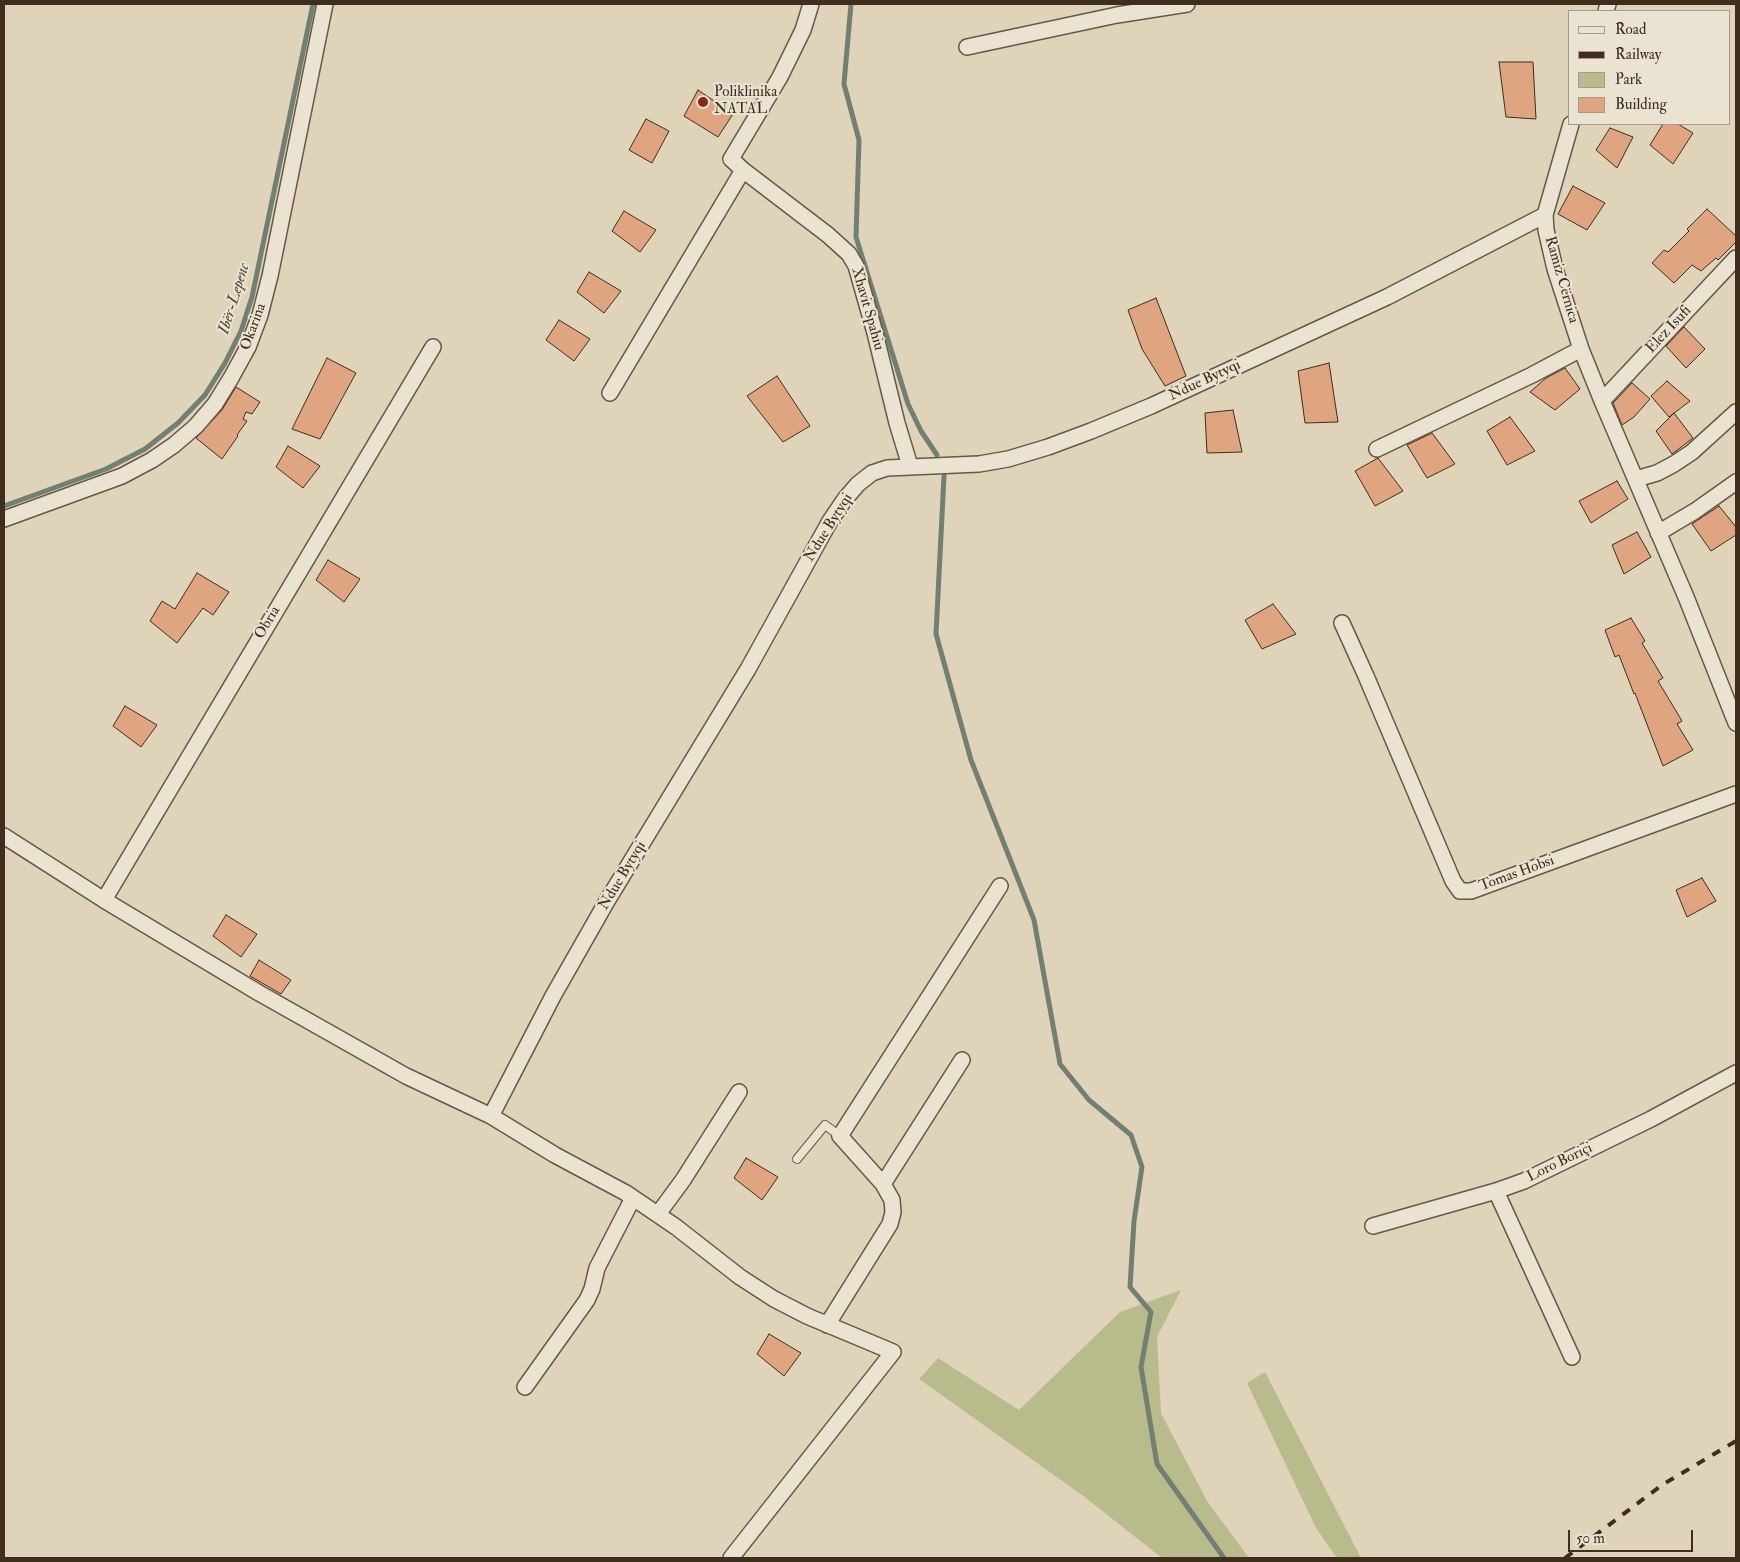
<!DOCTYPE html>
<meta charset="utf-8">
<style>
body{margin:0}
#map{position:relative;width:1740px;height:1562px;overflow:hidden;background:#dfd4ba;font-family:"IM FELL Double Pica",serif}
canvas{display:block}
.frame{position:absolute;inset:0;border:5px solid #3f2d1d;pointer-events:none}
.legend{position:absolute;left:1568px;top:10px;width:162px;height:115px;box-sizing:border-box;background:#eae3d2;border:1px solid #a69a8a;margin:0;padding:6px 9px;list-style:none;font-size:15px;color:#3f2d1d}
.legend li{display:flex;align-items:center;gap:10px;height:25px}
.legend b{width:25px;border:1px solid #a69a8a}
.scale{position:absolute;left:1568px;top:1530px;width:125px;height:22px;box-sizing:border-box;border:2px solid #3f2d1d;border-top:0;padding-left:6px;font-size:15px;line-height:18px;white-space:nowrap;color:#3f2d1d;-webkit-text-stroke:4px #eae3d2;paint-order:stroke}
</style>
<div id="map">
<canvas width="1740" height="1562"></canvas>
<div class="frame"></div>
<ul class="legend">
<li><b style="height:6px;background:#eae3d2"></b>Road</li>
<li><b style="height:6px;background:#3f2d1d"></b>Railway</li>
<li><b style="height:14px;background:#b8bb8b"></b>Park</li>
<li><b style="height:14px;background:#dfa480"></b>Building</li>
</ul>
<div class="scale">50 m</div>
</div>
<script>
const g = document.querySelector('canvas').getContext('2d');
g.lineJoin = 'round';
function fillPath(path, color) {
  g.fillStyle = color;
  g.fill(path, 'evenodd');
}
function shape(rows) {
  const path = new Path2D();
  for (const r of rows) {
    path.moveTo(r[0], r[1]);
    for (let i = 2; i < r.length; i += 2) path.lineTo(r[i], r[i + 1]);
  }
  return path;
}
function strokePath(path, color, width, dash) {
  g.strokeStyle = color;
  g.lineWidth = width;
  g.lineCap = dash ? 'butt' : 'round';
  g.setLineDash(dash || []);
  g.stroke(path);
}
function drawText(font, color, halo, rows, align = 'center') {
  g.font = font + ' "IM FELL Double Pica",serif';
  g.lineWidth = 4;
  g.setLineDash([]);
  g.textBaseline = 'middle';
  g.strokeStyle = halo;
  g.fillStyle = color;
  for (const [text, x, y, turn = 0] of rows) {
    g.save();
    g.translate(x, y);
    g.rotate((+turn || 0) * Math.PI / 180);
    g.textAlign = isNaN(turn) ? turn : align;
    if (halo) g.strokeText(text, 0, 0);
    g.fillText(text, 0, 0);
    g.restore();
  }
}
fillPath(shape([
 [1181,1290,1157,1337,1161,1413,1207,1501,1249,1558,1162,1558,1082,1495,919,1379,938,1358,1019,1410,1120,1312],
 [1265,1372,1361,1558,1337,1558,1316,1528,1247,1383]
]), '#b8bb8b');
strokePath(shape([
 [851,4,844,84,859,140,856,237,908,404,921,431,937,455],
 [944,476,936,634,971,760,1034,920,1060,1064,1089,1100,1131,1135,1142,1167,1134,1221,1130,1287,1151,1312,1141,1367,1157,1464,1224,1558],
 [4,506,106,469,145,449,178,423,205,395,225,363,241,331,252,297,313,4]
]), '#718073', 5);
const building = shape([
 [1499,62,1533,62,1536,119,1506,117,1499,62],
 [698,90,733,114,718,137,684,116,698,90],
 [646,119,669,131,652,163,629,150,646,119],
 [1663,124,1678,124,1693,133,1673,164,1650,145,1663,124],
 [1610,128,1633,137,1617,168,1596,150,1610,128],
 [1573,186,1605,203,1587,230,1558,214,1573,186],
 [1707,209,1736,236,1736,242,1718,260,1716,258,1701,271,1692,265,1674,283,1652,263,1664,250,1668,252,1689,231,1687,229,1707,209],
 [624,211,656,230,640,252,612,231,624,211],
 [589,272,621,291,604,313,577,292,589,272],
 [1156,298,1186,376,1165,386,1142,349,1128,310,1156,298],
 [559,320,590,339,574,361,546,340,559,320],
 [1684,327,1705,349,1686,368,1666,346,1684,327],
 [327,358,356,373,320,439,292,429,327,358],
 [1329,363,1338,422,1305,423,1298,371,1329,363],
 [1565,368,1580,389,1555,410,1530,392,1546,378,1565,368],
 [777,376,810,426,783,442,747,396,777,376],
 [1667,381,1690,401,1669,417,1651,396,1667,381],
 [1632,383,1650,399,1634,417,1622,425,1613,403,1632,383],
 [236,387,260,402,252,414,246,412,243,419,247,421,237,435,238,436,222,459,196,438,222,410,236,387],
 [1233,410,1242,452,1207,453,1205,413,1233,410],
 [1674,413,1693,438,1672,454,1656,431,1674,413],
 [1510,417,1535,451,1507,465,1487,431,1510,417],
 [1432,433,1455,464,1427,478,1407,445,1432,433],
 [288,446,320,466,303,488,276,467,288,446],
 [1378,458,1403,491,1375,506,1355,471,1378,458],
 [1617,481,1628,499,1591,523,1579,501,1617,481],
 [1719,506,1736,527,1736,535,1711,551,1692,524,1719,506],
 [1637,532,1651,557,1624,574,1612,545,1637,532],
 [328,560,360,579,344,602,316,580,328,560],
 [197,573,229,592,213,615,203,608,177,643,150,621,162,601,175,609,197,573],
 [1273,604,1296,634,1262,649,1245,620,1273,604],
 [1631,618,1645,641,1642,643,1663,678,1658,681,1682,721,1677,724,1693,750,1663,766,1635,693,1634,694,1619,655,1615,657,1605,630,1631,618],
 [125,706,157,725,141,747,113,726,125,706],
 [1702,878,1716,901,1687,917,1676,890,1702,878],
 [226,915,257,934,241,957,213,936,226,915],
 [259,960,291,980,281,994,250,976,259,960],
 [746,1158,778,1177,762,1200,734,1178,746,1158],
 [769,1334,801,1353,784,1376,757,1354,769,1334]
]);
fillPath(building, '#dfa480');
strokePath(building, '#3f2d1d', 1);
const lane = shape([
 [797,1159,825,1125,840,1136]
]);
const street = shape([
 [1606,11,1608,4],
 [967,47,1117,15,1187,4],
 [1571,124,1545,215,1546,230,1555,269,1581,349,1602,401,1686,597,1736,723],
 [743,170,828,235,849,254,856,266,875,333,897,423,910,466],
 [610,393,743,170,731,159,780,77,803,30,811,4],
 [1602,401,1736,258],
 [1377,449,1532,375,1581,349],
 [1636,479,1657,473,1674,464,1692,452,1736,412],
 [4,519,122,476,152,460,174,445,196,426,215,404,231,378,248,347,260,315,270,276,325,4],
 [1658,533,1695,511,1736,482],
 [1342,623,1366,676,1453,881,1460,891,1471,891,1736,794],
 [4,836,104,900,259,993,406,1076,491,1116,555,1155,626,1193,676,1227,740,1277,774,1299,807,1316,893,1352,731,1558],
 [104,900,433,347],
 [491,1116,553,996,607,901,748,669,830,521,845,499,858,484,872,473,887,468,979,464,1008,459,1048,447,1091,431,1151,406,1387,297,1545,215],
 [883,1184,962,1060],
 [1496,1191,1572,1357],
 [658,1214,683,1180,739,1092],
 [1373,1226,1496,1191,1524,1181,1651,1119,1736,1073],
 [827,1325,890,1224,893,1212,892,1200,883,1184,840,1136,1000,886],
 [525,1387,587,1300,592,1289,597,1268,633,1198]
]);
strokePath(lane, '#675744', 10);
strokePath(street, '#675744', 18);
strokePath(lane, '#eae3d2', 8);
strokePath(street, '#eae3d2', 15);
strokePath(shape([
 [1565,1558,1662,1485,1736,1441]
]), '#3f2d1d', 4, [9, 9]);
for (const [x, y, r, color] of [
 [703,102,6,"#8f2418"]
]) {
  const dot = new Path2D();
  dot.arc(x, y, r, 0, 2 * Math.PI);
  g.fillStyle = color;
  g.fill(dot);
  strokePath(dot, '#eae3d2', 2);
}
drawText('15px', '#3f2d1d', '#eae3d2', [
 ["Poliklinika",714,93],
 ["NATAL",714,110]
], 'left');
drawText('15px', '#3f2d1d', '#eae3d2', [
 ["Ramiz Cërnica",1561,280,74],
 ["Xhavit Spahiu",867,309,74],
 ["Okarina",254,327,-70],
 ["Elez Isufi",1669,330,-47],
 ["Ndue Bytyqi",1205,381,-25],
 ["Ndue Bytyqi",829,528,-58],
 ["Obria",268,623,-59],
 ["Tomas Hobsi",1517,874,-20],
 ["Ndue Bytyqi",623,876,-59],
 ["Loro Boriçi",1560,1163,-26]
]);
drawText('italic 16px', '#50493a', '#eae3d2', [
 ["Ibër-Lepenc",235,299,-73]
]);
</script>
